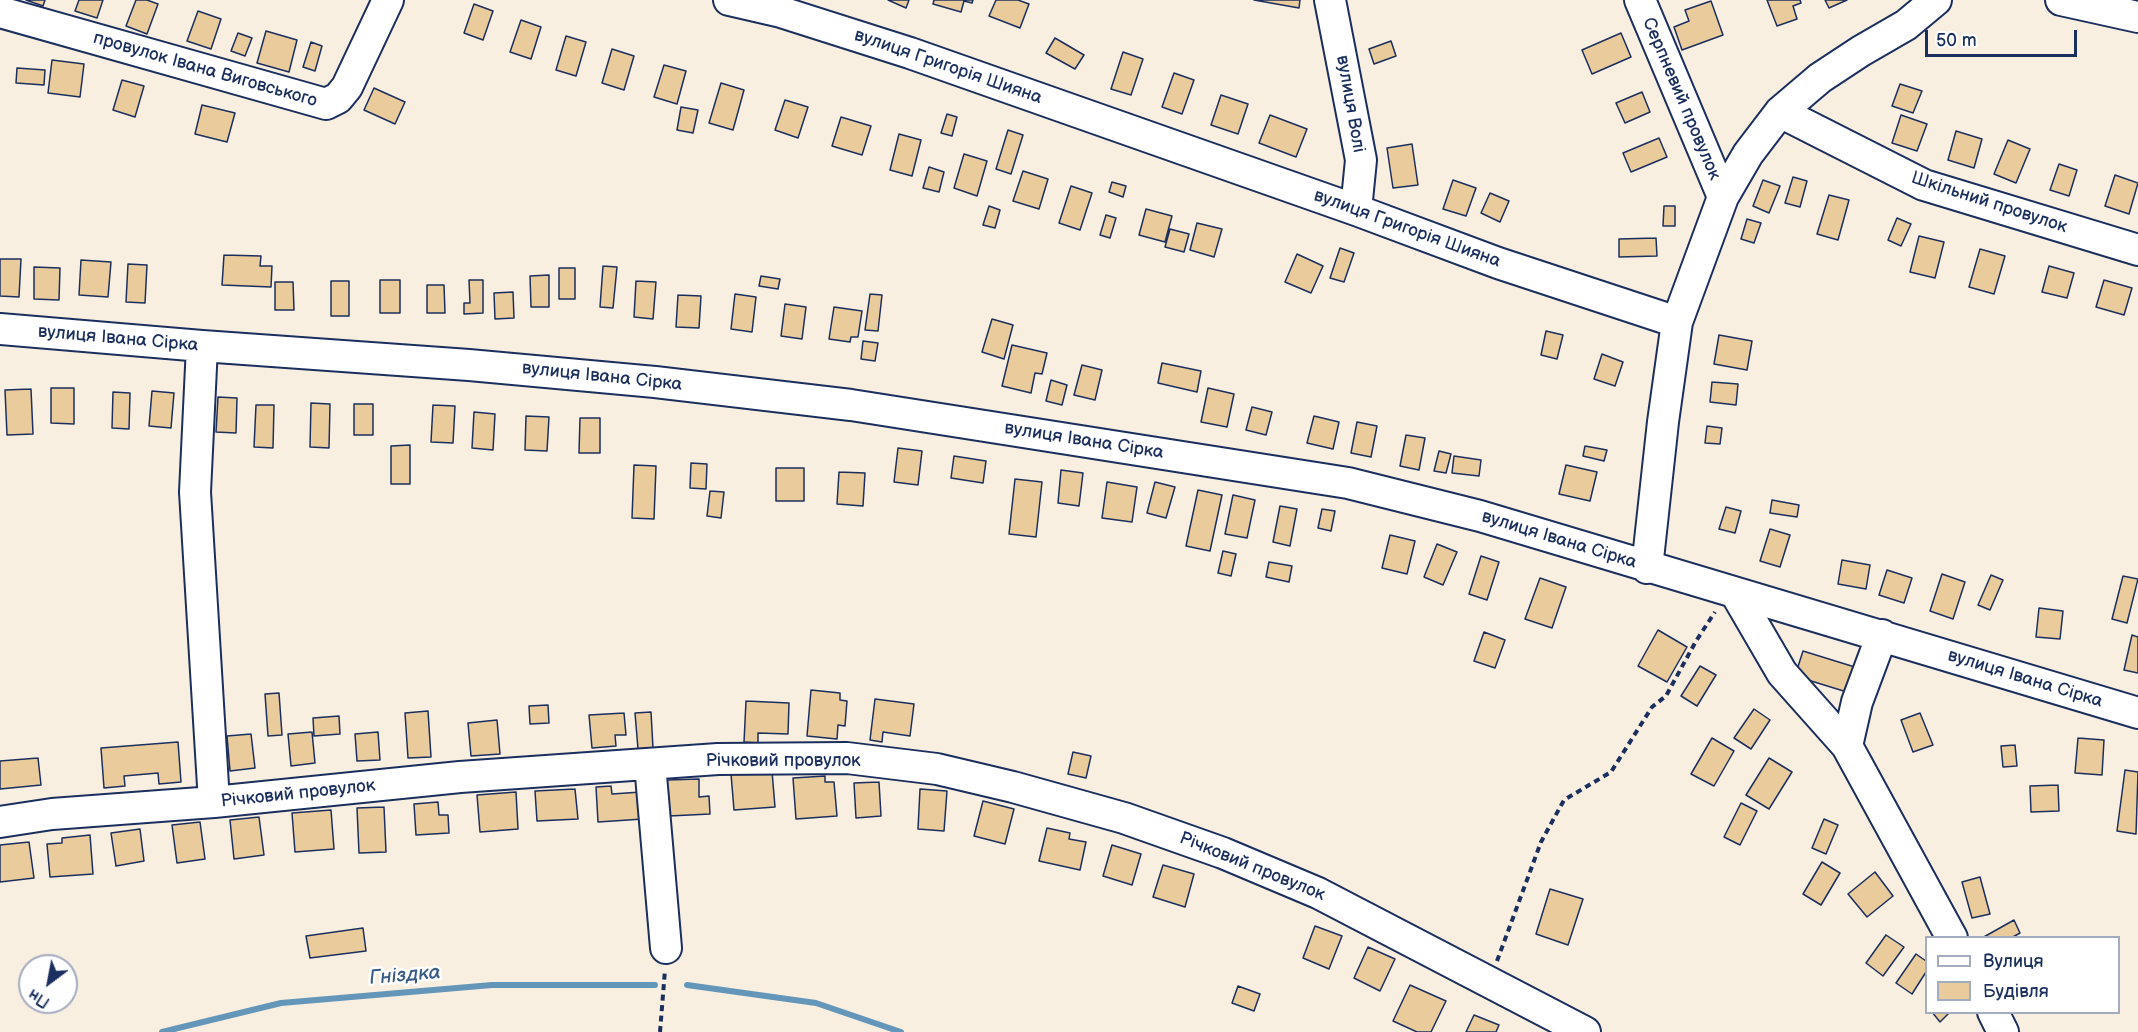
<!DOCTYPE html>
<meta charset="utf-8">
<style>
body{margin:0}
#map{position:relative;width:2138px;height:1032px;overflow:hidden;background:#f8efe1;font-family:"Balsamiq Sans",sans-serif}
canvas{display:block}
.legend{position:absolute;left:1925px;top:936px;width:195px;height:78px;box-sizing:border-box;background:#fff;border:2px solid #a4acbf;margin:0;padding:8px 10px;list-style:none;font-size:18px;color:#1b2f5e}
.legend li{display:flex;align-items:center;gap:12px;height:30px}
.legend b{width:30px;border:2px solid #a4acbf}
.north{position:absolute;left:18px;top:954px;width:60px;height:60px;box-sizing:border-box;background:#fff;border:2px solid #a4acbf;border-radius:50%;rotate:212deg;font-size:16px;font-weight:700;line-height:24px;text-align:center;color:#1b2f5e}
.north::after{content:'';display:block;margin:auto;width:21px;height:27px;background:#1b2f5e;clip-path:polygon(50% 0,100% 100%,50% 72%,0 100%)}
.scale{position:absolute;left:1925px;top:30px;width:152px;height:27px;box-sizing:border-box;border:3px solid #1b2f5e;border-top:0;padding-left:8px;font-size:18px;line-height:21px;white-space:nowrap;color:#1b2f5e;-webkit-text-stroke:4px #fff;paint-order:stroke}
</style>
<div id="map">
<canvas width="2138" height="1032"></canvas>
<ul class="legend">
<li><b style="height:8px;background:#fff"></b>Вулиця</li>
<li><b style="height:16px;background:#e9cb9c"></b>Будівля</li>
</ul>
<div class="north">Пн</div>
<div class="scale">50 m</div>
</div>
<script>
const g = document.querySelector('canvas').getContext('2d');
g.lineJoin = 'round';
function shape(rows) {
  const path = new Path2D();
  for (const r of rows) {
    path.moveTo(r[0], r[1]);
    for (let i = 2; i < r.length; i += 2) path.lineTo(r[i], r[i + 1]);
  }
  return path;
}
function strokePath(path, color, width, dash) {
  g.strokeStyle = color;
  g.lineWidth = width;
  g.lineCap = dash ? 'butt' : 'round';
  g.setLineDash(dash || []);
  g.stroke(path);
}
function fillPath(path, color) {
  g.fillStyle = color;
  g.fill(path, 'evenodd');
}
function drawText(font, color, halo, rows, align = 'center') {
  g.font = font + ' "Balsamiq Sans",sans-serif';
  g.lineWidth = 5;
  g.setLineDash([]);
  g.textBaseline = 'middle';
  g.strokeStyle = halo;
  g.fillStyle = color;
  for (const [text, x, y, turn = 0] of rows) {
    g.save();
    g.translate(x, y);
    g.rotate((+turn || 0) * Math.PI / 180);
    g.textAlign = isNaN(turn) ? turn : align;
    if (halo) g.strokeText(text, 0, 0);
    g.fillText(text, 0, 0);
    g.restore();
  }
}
strokePath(shape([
 [687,985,816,1003,901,1032],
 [162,1032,281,1003,492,985,655,985]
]), '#6496b9', 6);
const building = shape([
 [26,0,45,0,43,6,26,0],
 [79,0,103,0,97,18,75,11,79,0],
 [136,0,147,0,158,4,147,34,126,26,136,0],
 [888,0,909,0,906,8,888,0],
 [934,0,973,0,972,3,964,1,961,12,933,4,934,0],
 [996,0,1018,0,1029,4,1020,28,989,16,996,0],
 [1254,0,1300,0,1299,8,1254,0],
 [1767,0,1800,0,1801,3,1793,6,1797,19,1777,26,1767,0],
 [1825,0,1847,0,1829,8,1825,0],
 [1711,1,1723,35,1682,50,1674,27,1689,21,1685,10,1711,1],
 [474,4,493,11,483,40,464,33,474,4],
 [198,11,221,19,211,49,187,41,198,11],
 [521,20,541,27,531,59,510,52,521,20],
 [266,31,297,40,289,72,257,63,266,31],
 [238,33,252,38,245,56,231,51,238,33],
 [1621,33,1631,57,1592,74,1582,50,1621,33],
 [566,36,586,42,576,76,556,70,566,36],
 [1055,38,1084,55,1075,69,1046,53,1055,38],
 [1391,41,1396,56,1374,64,1369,49,1391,41],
 [311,42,322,46,315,71,303,67,311,42],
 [612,49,634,56,624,90,602,83,612,49],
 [1123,52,1143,59,1131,95,1111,89,1123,52],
 [52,60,84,64,80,97,48,93,52,60],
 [664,65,686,71,677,104,654,97,664,65],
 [17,68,45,70,44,85,16,83,17,68],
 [1174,73,1194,80,1182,114,1162,107,1174,73],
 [122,80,144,86,135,117,113,110,122,80],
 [721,83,744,90,733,130,709,123,721,83],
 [1900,84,1922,91,1913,113,1892,106,1900,84],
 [374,88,405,102,395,124,364,110,374,88],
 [1642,92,1650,112,1625,123,1616,103,1642,92],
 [1221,95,1248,104,1238,134,1211,125,1221,95],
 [785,100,808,107,798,138,775,130,785,100],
 [202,105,235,113,227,142,195,134,202,105],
 [681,107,698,110,693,133,677,130,681,107],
 [947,114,957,117,952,136,941,133,947,114],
 [1270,115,1307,129,1296,157,1259,143,1270,115],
 [1901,115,1927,124,1917,151,1892,143,1901,115],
 [841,117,871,126,862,155,832,146,841,117],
 [1008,130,1023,135,1011,174,996,169,1008,130],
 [1956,131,1982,139,1974,168,1948,160,1956,131],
 [899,134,921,140,912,176,890,170,899,134],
 [1659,138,1667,157,1631,172,1623,153,1659,138],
 [2008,140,2030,149,2016,183,1994,174,2008,140],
 [1412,144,1418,185,1393,188,1387,148,1412,144],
 [964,154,987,161,977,196,954,188,964,154],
 [2059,164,2077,170,2069,196,2050,190,2059,164],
 [929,167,944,172,939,192,923,188,929,167],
 [1023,171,1048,179,1039,209,1013,201,1023,171],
 [2115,175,2138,183,2129,214,2105,206,2115,175],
 [1793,177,1807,181,1800,207,1785,203,1793,177],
 [1453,180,1476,188,1466,216,1443,209,1453,180],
 [1763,180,1780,186,1769,213,1753,206,1763,180],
 [1112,182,1126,186,1123,197,1109,192,1112,182],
 [1071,186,1092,193,1080,230,1059,223,1071,186],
 [1490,193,1509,201,1500,222,1481,213,1490,193],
 [1829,195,1849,200,1838,240,1817,234,1829,195],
 [989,206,1000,210,995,228,983,225,989,206],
 [1664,206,1675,206,1675,226,1663,226,1664,206],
 [1146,209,1172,216,1165,242,1139,235,1146,209],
 [1106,215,1116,218,1110,238,1100,235,1106,215],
 [1897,218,1911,224,1901,246,1888,240,1897,218],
 [1747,219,1761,223,1754,243,1741,239,1747,219],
 [1197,223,1222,229,1214,257,1190,250,1197,223],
 [1170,229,1189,234,1184,252,1165,247,1170,229],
 [1919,236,1944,242,1935,278,1910,272,1919,236],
 [1656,238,1657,256,1619,257,1619,239,1656,238],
 [1340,248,1354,253,1344,282,1330,278,1340,248],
 [1980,249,2005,256,1994,294,1969,287,1980,249],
 [1297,254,1323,266,1311,293,1285,282,1297,254],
 [224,255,261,256,260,266,272,266,271,287,222,285,224,255],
 [0,259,21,259,19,297,0,296,0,259],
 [81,260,111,262,108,297,79,295,81,260],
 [128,264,147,265,145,303,126,302,128,264],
 [603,266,617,267,613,308,600,307,603,266],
 [2049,266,2074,273,2067,298,2042,292,2049,266],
 [34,267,60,268,59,300,34,299,34,267],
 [559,268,575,268,575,299,559,299,559,268],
 [549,275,549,307,531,307,530,276,549,275],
 [761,276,780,279,778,289,759,286,761,276],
 [380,280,400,280,400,313,380,313,380,280],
 [469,280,483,280,483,313,464,314,464,303,470,303,469,280],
 [2104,280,2132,288,2124,315,2096,307,2104,280],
 [331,281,349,281,349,316,331,316,331,281],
 [636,281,656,282,653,319,634,317,636,281],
 [275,282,293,282,294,310,275,310,275,282],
 [427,285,444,285,445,313,427,313,427,285],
 [513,292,514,318,495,319,494,293,513,292],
 [735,294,756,297,752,332,731,329,735,294],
 [870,294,882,295,878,331,865,330,870,294],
 [678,295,701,296,699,328,676,327,678,295],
 [785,304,806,307,802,339,781,336,785,304],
 [834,307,862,311,858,337,851,337,850,342,829,339,834,307],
 [992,319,1013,325,1004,359,982,352,992,319],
 [1546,331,1563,335,1557,359,1541,355,1546,331],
 [1719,335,1752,341,1747,370,1714,364,1719,335],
 [863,341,878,343,875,361,861,359,863,341],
 [1012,345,1047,353,1042,374,1035,373,1031,393,1002,386,1012,345],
 [1602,354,1623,362,1615,386,1594,379,1602,354],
 [1162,363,1201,371,1197,392,1158,383,1162,363],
 [1082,365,1102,370,1095,400,1074,395,1082,365],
 [1051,380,1067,385,1062,405,1046,401,1051,380],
 [1712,382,1738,384,1736,405,1710,402,1712,382],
 [51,388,74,388,74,424,51,423,51,388],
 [1208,388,1234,394,1227,427,1201,422,1208,388],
 [31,389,33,434,7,435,5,390,31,389],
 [152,391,174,393,171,428,149,426,152,391],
 [113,392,130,393,129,429,112,428,113,392],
 [218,397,237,398,236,433,216,432,218,397],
 [311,403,330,404,329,448,310,447,311,403],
 [354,404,373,404,373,435,354,435,354,404],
 [256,405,274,405,273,448,254,447,256,405],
 [433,405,455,406,453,443,431,442,433,405],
 [1252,407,1272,412,1266,435,1246,430,1252,407],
 [474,412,495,414,493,450,472,448,474,412],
 [526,416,549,417,547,451,525,450,526,416],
 [1314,416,1339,422,1333,449,1307,443,1314,416],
 [580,418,600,418,600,453,579,453,580,418],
 [1357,422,1377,426,1371,457,1351,453,1357,422],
 [1707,426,1722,428,1720,444,1705,443,1707,426],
 [1406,435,1425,438,1419,470,1400,466,1406,435],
 [410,445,410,484,391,484,391,446,410,445],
 [1585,446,1607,450,1604,461,1583,456,1585,446],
 [898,448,922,451,918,485,894,482,898,448],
 [1439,451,1451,454,1446,473,1434,471,1439,451],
 [954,456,986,461,983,483,951,478,954,456],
 [1454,456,1481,460,1479,476,1452,473,1454,456],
 [691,463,707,464,706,489,690,488,691,463],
 [634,465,656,466,654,519,632,518,634,465],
 [1566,465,1597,472,1590,501,1559,494,1566,465],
 [776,468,804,468,804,501,776,501,776,468],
 [1061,470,1083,473,1079,506,1058,503,1061,470],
 [839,472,865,473,863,506,837,504,839,472],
 [1015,479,1042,482,1036,537,1009,534,1015,479],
 [1107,482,1137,487,1132,522,1102,518,1107,482],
 [1155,482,1175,487,1166,518,1147,513,1155,482],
 [1198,490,1222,495,1210,551,1186,546,1198,490],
 [710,491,724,492,721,518,707,516,710,491],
 [1233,495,1255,500,1247,538,1225,534,1233,495],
 [1772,500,1799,505,1797,517,1770,513,1772,500],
 [1280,506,1297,509,1290,546,1273,542,1280,506],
 [1726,507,1741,511,1735,533,1719,529,1726,507],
 [1322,509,1335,511,1331,531,1318,528,1322,509],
 [1770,529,1790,535,1780,567,1760,561,1770,529],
 [1390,535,1415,541,1407,574,1382,568,1390,535],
 [1437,544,1457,552,1443,585,1424,577,1437,544],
 [1223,551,1236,554,1231,576,1218,573,1223,551],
 [1481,556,1499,562,1487,600,1469,594,1481,556],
 [1842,560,1870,565,1866,589,1838,584,1842,560],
 [1269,562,1292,566,1289,582,1266,577,1269,562],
 [1887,570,1912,578,1904,603,1879,595,1887,570],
 [1942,574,1965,582,1953,619,1930,611,1942,574],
 [1991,575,2003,580,1990,610,1978,605,1991,575],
 [2123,576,2138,579,2127,623,2112,619,2123,576],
 [1540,578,1566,587,1552,628,1525,619,1540,578],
 [2039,608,2063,611,2060,639,2036,637,2039,608],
 [1658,630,1687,647,1667,682,1638,666,1658,630],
 [1484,632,1505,640,1495,668,1474,661,1484,632],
 [2132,635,2138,637,2138,673,2124,670,2132,635],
 [1803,651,1858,668,1850,693,1795,676,1803,651],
 [1700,666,1716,675,1697,706,1681,696,1700,666],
 [811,690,840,693,840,700,847,701,845,726,838,725,837,739,807,736,811,690],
 [279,693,282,735,268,736,265,694,279,693],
 [875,699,914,704,910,736,883,732,882,742,870,740,875,699],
 [746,701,789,703,788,734,758,733,758,743,744,742,746,701],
 [548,705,549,723,530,724,529,706,548,705],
 [1754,709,1770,720,1751,749,1734,738,1754,709],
 [428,711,431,757,408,758,405,713,428,711],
 [651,712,653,748,638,749,635,713,651,712],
 [624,713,626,735,615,735,616,746,592,748,589,715,624,713],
 [1920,713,1933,745,1913,752,1901,720,1920,713],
 [339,716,340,734,314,736,313,718,339,716],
 [497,720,500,754,471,756,468,723,497,720],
 [312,732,315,763,291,766,288,734,312,732],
 [378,732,380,760,357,761,355,734,378,732],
 [251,734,255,768,230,771,227,736,251,734],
 [1712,738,1734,751,1714,786,1691,774,1712,738],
 [2078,738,2104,740,2102,775,2075,773,2078,738],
 [178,742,181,782,159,784,158,773,124,776,125,786,104,788,101,748,178,742],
 [2015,745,2017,766,2003,767,2001,746,2015,745],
 [1073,752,1091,756,1086,778,1068,774,1073,752],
 [38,758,41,785,0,789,0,761,38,758],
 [1769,758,1792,772,1769,809,1746,795,1769,758],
 [2125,770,2138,772,2136,834,2117,831,2125,770],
 [772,771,775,807,734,810,731,774,772,771],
 [825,776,825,782,834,782,837,816,796,819,793,778,825,776],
 [699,779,699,797,709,796,710,814,669,816,667,780,699,779],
 [879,782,881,816,856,818,854,783,879,782],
 [2058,785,2059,811,2031,812,2030,786,2058,785],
 [611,786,612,794,641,792,643,819,598,822,596,787,611,786],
 [575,789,578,819,537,821,535,791,575,789],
 [920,789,947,791,944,831,918,829,920,789],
 [516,792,518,829,480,832,477,795,516,792],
 [983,801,1014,809,1005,844,974,836,983,801],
 [438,802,439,815,448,815,449,833,416,835,414,804,438,802],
 [1741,803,1757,811,1740,845,1724,837,1741,803],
 [384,807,386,852,359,853,357,808,384,807],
 [331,810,334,849,295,852,292,813,331,810],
 [259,817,264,855,234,859,230,820,259,817],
 [1824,819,1838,825,1826,854,1812,848,1824,819],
 [200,822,205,859,177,863,172,825,200,822],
 [1047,828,1070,833,1069,839,1086,842,1080,870,1039,861,1047,828],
 [140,829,144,861,116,866,111,833,140,829],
 [90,835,93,874,50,877,47,844,62,843,62,838,90,835],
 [29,842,34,878,0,882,0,845,29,842],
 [1112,845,1141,854,1132,885,1103,876,1112,845],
 [1822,862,1840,873,1821,905,1803,894,1822,862],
 [1163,865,1194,874,1185,907,1153,897,1163,865],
 [1875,872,1893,896,1867,917,1848,894,1875,872],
 [1980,877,1990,914,1972,918,1962,882,1980,877],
 [1550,889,1583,899,1568,945,1536,934,1550,889],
 [2014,920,2020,933,2011,938,1982,938,2014,920],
 [1315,926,1342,936,1329,969,1303,958,1315,926],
 [363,928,366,951,310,958,306,936,363,928],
 [1886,935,1904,947,1883,976,1866,963,1886,935],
 [1368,947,1395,959,1380,991,1354,978,1368,947],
 [1916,954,1926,961,1926,972,1912,994,1896,983,1916,954],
 [1410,985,1446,1001,1431,1032,1417,1032,1393,1021,1410,985],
 [1238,986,1260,994,1254,1011,1232,1003,1238,986],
 [1932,1012,1950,1012,1940,1022,1932,1012],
 [1474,1015,1499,1025,1496,1032,1466,1032,1474,1015]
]);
fillPath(building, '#e9cb9c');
strokePath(building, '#1b2f5e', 1.5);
const minor = shape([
 [729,0,781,12,910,53,1356,210,1498,263,1677,322,1723,197,1748,154,1780,112,1820,78,1861,51,1906,25,1936,0],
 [1330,0,1361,160,1356,210],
 [1640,0,1723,197],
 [2061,0,2138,17],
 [0,12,326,104,338,98,347,87,388,0],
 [1780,112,1924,185,2138,250],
 [0,329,202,346,469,365,655,382,851,405,1348,483,1480,516,2138,713],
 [202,346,195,492,214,802],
 [1647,568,1663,422,1677,322],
 [1736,594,1782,673,1847,746,1952,938],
 [1847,746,1857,702,1882,635],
 [650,764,666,948],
 [0,822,52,814,214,802,460,777,718,759,847,758,937,769,1013,787,1124,818,1223,853,1318,893,1585,1032],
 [1993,1012,2003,1032]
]);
strokePath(minor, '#1b2f5e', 34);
strokePath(shape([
 [1497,961,1541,842,1564,800,1611,772,1652,707,1666,696,1696,641,1715,612],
 [660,1032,665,970]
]), '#1b2f5e', 4, [6, 4.5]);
strokePath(minor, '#fff', 30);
drawText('18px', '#1b2f5e', '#fff', [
 ["вулиця Григорія Шияна",948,67,19],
 ["провулок Івана Виговського",205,70,16],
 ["Серпневий провулок",1681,99,67],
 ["вулиця Волі",1350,104,80],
 ["Шкільний провулок",1989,203,18],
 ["вулиця Григорія Шияна",1407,229,20],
 ["вулиця Івана Сірка",118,339,5],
 ["вулиця Івана Сірка",602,377,6],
 ["вулиця Івана Сірка",1084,441,9],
 ["вулиця Івана Сірка",1559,540,17],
 ["вулиця Івана Сірка",2025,679,17],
 ["Річковий провулок",783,761],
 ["Річковий провулок",298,794,-6],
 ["Річковий провулок",1252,867,22]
]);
drawText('italic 20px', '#395a84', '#fff', [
 ["Гніздка",405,976,-5]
]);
</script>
